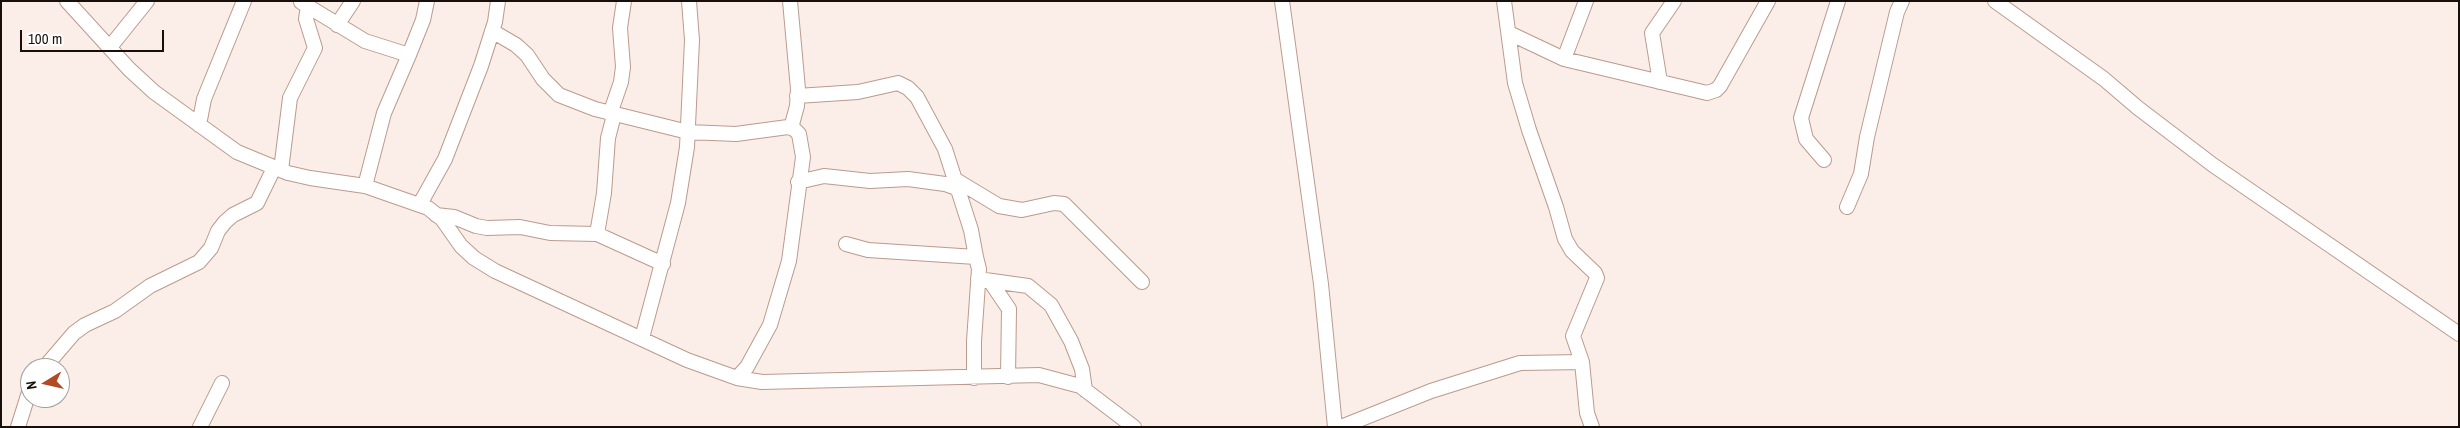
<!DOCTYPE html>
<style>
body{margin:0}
#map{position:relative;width:2460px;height:428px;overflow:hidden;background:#fbeee8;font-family:"Archivo Narrow",sans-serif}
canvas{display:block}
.frame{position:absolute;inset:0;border:2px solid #190f0a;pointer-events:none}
.north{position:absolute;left:20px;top:358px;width:50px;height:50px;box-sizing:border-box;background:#fff;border:1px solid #a39f9d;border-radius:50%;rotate:261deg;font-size:14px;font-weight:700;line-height:20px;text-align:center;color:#190f0a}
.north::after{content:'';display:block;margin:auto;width:18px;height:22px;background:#b24b23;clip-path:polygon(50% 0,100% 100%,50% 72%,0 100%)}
.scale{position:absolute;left:20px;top:30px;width:144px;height:22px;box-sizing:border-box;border:2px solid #190f0a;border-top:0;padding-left:6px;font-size:15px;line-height:18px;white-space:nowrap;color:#190f0a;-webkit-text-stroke:4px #fff;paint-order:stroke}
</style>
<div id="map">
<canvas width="2460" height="428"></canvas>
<div class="frame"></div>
<div class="north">N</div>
<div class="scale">100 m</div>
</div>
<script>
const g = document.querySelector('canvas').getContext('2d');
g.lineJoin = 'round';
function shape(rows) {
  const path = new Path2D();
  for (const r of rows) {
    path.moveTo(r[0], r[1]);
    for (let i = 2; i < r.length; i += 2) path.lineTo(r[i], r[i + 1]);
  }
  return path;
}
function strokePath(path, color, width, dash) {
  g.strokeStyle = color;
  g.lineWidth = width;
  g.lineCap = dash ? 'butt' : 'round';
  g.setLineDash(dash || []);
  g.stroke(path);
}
const minor = shape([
 [67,1,129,69,154,92,237,152,288,173,310,178,365,186,428,208,442,219,461,246,474,258,495,271,687,360,737,378,762,382,1039,375,1080,386,1134,427],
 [790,1,798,89,797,106,791,128],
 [1282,1,1321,284,1335,427],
 [1504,1,1515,83,1529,130,1556,207,1565,239,1572,251,1595,273,1597,278,1573,336,1582,362,1587,413,1592,427],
 [1995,1,2104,79,2138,108,2213,165,2459,334],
 [301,2,365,41,409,55],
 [337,25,353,1],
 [492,31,516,45,527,55,543,79,559,95,595,109,688,132,736,134,788,127,794,129,799,134,803,157,789,261,770,325,747,367,737,378],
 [1509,33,1564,59,1707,93,1716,90,1720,86,1768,1],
 [110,47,147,1],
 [1564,59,1586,1],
 [1660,82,1652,33,1674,1],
 [797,96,858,92,898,83,908,88,917,97,945,149,971,230,976,257,979,269,974,341,974,378],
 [610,114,621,82,623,67,620,28,624,1],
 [199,125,204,99,244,1],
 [1824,160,1806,139,1801,118,1838,1],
 [281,170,290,98,315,48,306,19,308,6],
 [956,180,999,206,1022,210,1054,203,1064,204,1142,282],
 [798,182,824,176,870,181,908,179,945,184,959,189],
 [365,186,384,113,409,55,423,20,427,1],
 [420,204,445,159,481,66,495,22,498,1],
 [1847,207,1861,174,1867,137,1897,12,1902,1],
 [436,215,454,217,476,226,487,228,520,227,550,233,597,234,663,264],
 [597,234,604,193,608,138,614,115],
 [846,244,868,250,976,257],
 [978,279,1028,286,1051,305,1071,341,1082,369,1085,390],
 [990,281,1009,309,1008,377],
 [642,338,678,203,687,147,692,40,689,1],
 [44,368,74,333,85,325,115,311,150,286,199,262,211,248,218,231,225,222,233,215,257,203,274,168],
 [18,427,30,389],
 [200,427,222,383],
 [1341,427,1431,391,1520,363,1582,362]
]);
strokePath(minor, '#ba9b8d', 16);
strokePath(minor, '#fff', 14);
</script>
